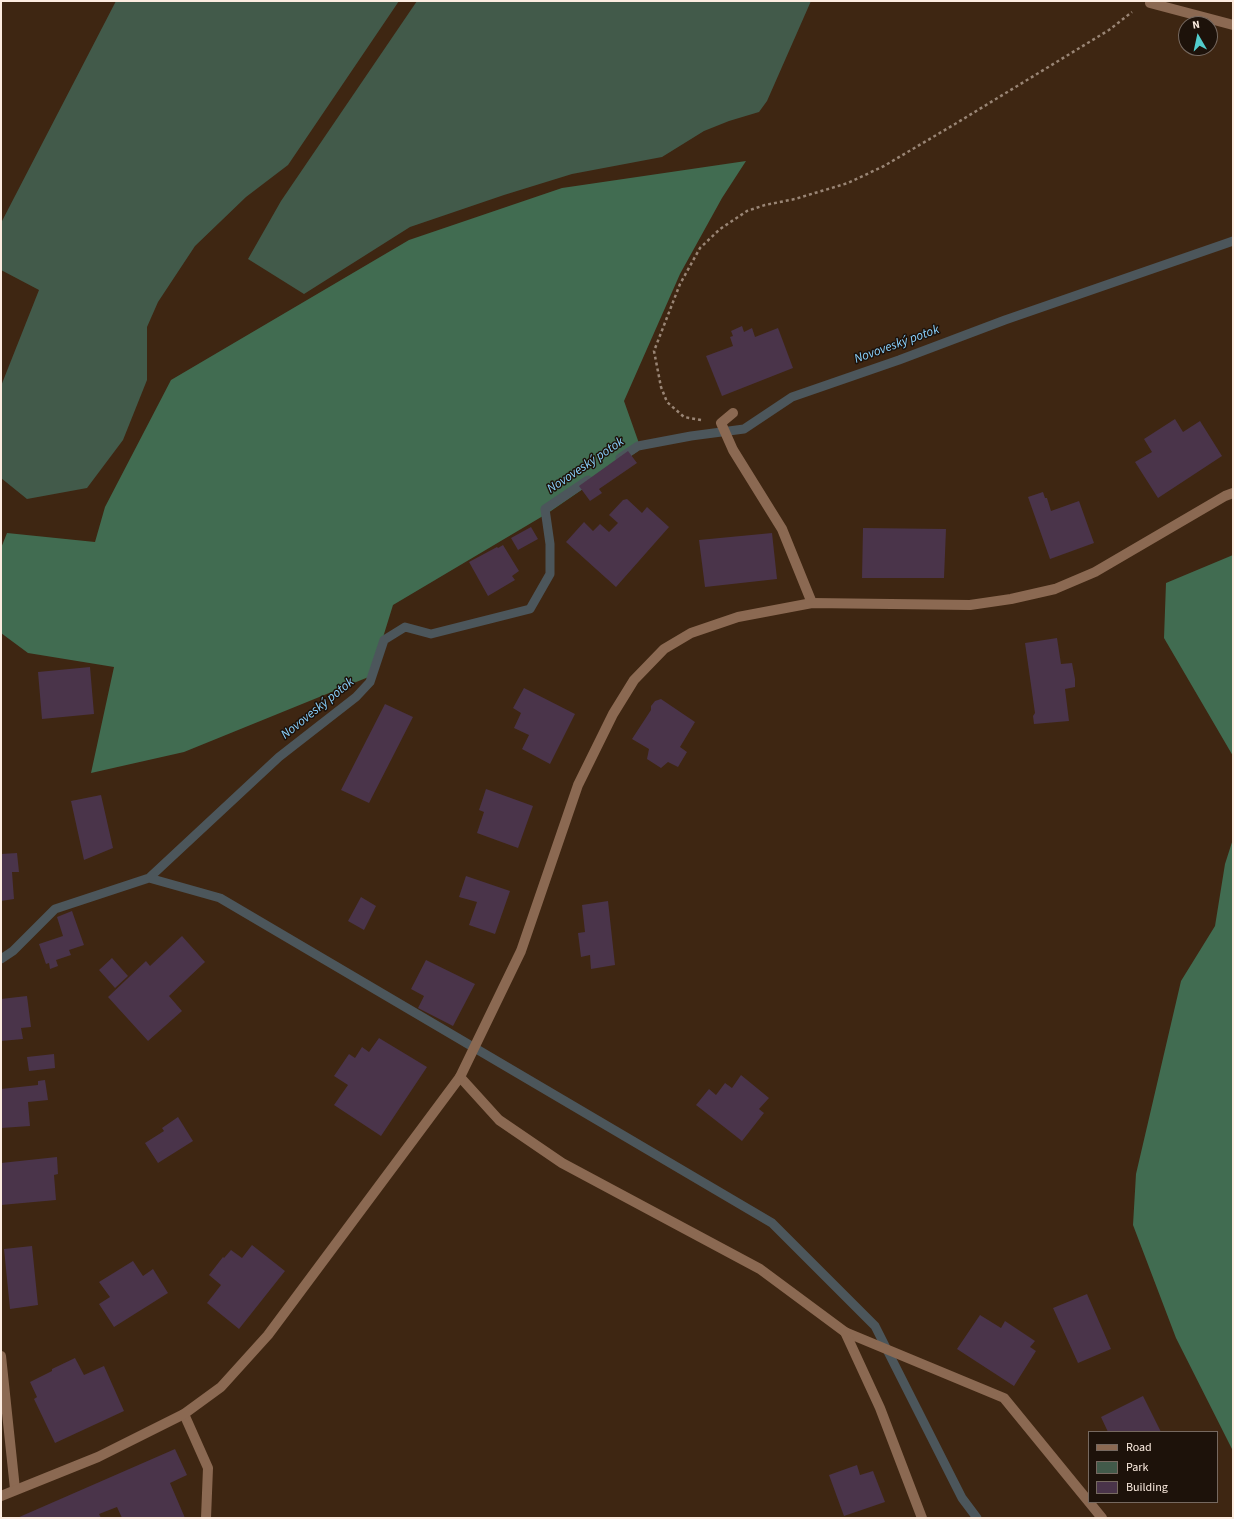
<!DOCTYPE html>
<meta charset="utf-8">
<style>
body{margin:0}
#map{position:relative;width:1234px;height:1519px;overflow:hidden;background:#3e2612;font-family:"Source Sans 3",sans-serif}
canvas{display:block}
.frame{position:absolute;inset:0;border:2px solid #fcece0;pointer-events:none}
.legend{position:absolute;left:1088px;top:1431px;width:130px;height:72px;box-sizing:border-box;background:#1d120a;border:1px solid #766960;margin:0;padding:5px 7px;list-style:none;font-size:12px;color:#fcece0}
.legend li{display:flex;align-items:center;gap:8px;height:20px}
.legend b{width:20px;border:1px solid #766960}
.north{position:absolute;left:1178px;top:16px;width:40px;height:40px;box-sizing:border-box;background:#1d120a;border:1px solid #766960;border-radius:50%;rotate:351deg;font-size:11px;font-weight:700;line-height:16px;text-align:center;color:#fcece0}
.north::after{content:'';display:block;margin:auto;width:14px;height:18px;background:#52cdcd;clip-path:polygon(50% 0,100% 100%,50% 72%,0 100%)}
</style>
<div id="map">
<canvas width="1234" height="1519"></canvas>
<div class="frame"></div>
<ul class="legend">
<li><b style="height:5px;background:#8b6952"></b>Road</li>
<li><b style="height:11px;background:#425a4a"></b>Park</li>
<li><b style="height:11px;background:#4a344a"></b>Building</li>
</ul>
<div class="north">N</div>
</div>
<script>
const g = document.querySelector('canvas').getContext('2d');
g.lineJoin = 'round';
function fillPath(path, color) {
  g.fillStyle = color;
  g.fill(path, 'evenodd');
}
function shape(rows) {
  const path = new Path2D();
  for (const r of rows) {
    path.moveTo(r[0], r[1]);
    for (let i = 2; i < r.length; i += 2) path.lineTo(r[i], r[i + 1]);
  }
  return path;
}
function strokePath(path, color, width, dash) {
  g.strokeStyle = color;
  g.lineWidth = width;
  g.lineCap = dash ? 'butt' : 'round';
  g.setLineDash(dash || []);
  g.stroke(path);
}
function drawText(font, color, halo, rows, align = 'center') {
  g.font = font + ' "Source Sans 3",sans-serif';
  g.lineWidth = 3;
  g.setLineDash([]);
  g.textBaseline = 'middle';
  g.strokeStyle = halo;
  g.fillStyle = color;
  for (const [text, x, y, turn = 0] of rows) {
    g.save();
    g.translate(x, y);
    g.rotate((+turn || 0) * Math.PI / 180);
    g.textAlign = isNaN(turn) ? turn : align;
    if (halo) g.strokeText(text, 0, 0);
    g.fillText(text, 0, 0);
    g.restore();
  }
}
fillPath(shape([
 [116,1,399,1,288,165,246,197,195,246,158,302,147,327,147,380,123,440,87,488,27,499,1,478,1,386,39,290,1,270,1,223],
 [417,1,811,1,767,101,759,112,729,121,704,131,662,157,572,174,504,195,410,227,304,294,248,259,281,201]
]), '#425a4a');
fillPath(shape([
 [746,161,722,198,680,274,624,401,641,449,548,513,393,605,371,676,184,752,91,773,114,667,28,653,1,633,1,548,7,533,95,542,105,507,171,380,409,240,562,188],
 [1233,555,1233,756,1164,638,1166,583],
 [1233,839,1233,1451,1176,1338,1133,1225,1136,1174,1181,981,1215,926,1225,864]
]), '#416c51');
strokePath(shape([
 [620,458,638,446,691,436,744,429,792,397,899,360,1005,320,1233,241],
 [149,878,220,898,772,1223,875,1326,962,1498,977,1518],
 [1,959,13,951,55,909,149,878,279,757,356,697,370,682,384,640,405,627,431,634,530,609,550,574,550,544,545,509,588,480]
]), '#4c565b', 9);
fillPath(shape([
 [742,326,744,332,752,328,755,337,778,328,793,368,722,396,706,356,733,346,730,337,733,336,731,331],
 [1175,419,1183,432,1200,421,1222,456,1158,498,1135,462,1152,452,1144,439],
 [628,451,637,463,599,489,602,493,590,501,579,486],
 [1043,492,1045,498,1047,498,1051,511,1079,501,1094,543,1050,559,1028,497],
 [627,499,642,513,647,507,669,527,616,587,566,542,584,522,593,531,600,524,609,532,618,523,609,515,623,500],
 [531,527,538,539,518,550,511,538],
 [863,528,946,529,944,578,862,578],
 [772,533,777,579,705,587,699,540],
 [503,545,519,571,512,576,515,580,488,596,469,562,497,547,498,548],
 [1057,638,1061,664,1072,663,1075,679,1075,687,1065,689,1069,721,1034,724,1033,716,1035,713,1025,643],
 [90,667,94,714,42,719,38,672],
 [524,688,575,714,550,764,522,749,529,735,514,728,521,713,513,708],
 [661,699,695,722,680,747,687,752,678,767,668,762,661,768,647,759,649,749,632,739,651,710,651,706,655,701],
 [385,704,413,717,369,803,341,790],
 [486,789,533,806,518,848,477,833,484,812,479,810],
 [101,795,113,848,84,860,71,801],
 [17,853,19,872,12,872,14,899,1,901,1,854],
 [466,876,510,891,495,934,469,925,477,902,459,897],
 [361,897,376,906,364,930,348,921],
 [608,901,615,965,591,969,590,955,581,957,578,933,585,932,582,905],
 [72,911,84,945,69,950,71,955,56,960,58,966,50,969,49,963,46,964,39,944,63,936,57,917],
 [182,936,205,962,169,996,182,1011,148,1041,108,997,146,961,150,966],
 [112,958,128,976,115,988,99,970],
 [426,960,475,984,453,1026,418,1008,424,996,411,989],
 [27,996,31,1027,21,1028,23,1039,1,1041,1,999],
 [379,1038,427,1067,381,1136,334,1105,348,1085,334,1076,349,1054,355,1058,362,1047,369,1052],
 [54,1054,55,1068,29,1071,27,1057],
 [741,1075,769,1098,759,1109,764,1113,742,1141,696,1105,709,1089,716,1095,725,1083,732,1088],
 [45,1080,48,1100,28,1102,30,1126,1,1128,1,1089,38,1085,38,1081],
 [178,1117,193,1141,158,1163,145,1143,164,1131,162,1128],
 [57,1157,58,1174,54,1175,56,1200,1,1205,1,1163],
 [252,1245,285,1271,239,1329,207,1303,221,1285,209,1275,223,1257,224,1258,231,1250,242,1258],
 [32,1246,38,1305,10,1309,4,1249],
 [133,1261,143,1276,153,1269,168,1293,114,1327,99,1304,110,1297,99,1282],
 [1087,1294,1111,1349,1078,1363,1053,1308],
 [980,1315,1001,1328,1005,1321,1035,1341,1030,1347,1036,1351,1014,1386,957,1349],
 [75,1358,84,1375,104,1366,124,1411,55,1443,34,1399,37,1397,30,1382,52,1371,52,1369],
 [1143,1396,1161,1432,1108,1432,1101,1417],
 [175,1449,187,1475,170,1483,185,1518,122,1518,117,1507,99,1514,101,1518,17,1518],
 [857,1465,860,1475,873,1471,885,1502,844,1516,829,1475]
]), '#4a344a');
strokePath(shape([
 [701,420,684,417,667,402,661,387,654,351,680,284,700,248,720,229,747,211,765,205,795,199,848,183,884,166,955,124,1109,30,1132,12]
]), '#998575', 2.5, [3, 3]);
strokePath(shape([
 [845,1332,1004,1398,1102,1518]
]), '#8b6952', 10);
strokePath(shape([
 [1150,3,1233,25],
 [733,413,721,423,733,450,782,529,812,603],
 [460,1077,499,1120,562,1163,760,1269,845,1332,880,1408,922,1518],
 [1,1356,15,1489],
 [184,1414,208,1468,206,1518]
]), '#8b6952', 10);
strokePath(shape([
 [1,1496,98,1457,184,1414,221,1387,268,1335,460,1077,521,951,578,785,613,714,634,680,664,649,691,633,738,617,812,603,970,605,1011,599,1055,589,1095,572,1225,496,1233,493]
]), '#8b6952', 10);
drawText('italic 13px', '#89d0fc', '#1d120a', [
 ["Novoveský potok",897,345,-20],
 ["Novoveský potok",586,466,-34],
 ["Novoveský potok",318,709,-39]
]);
</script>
